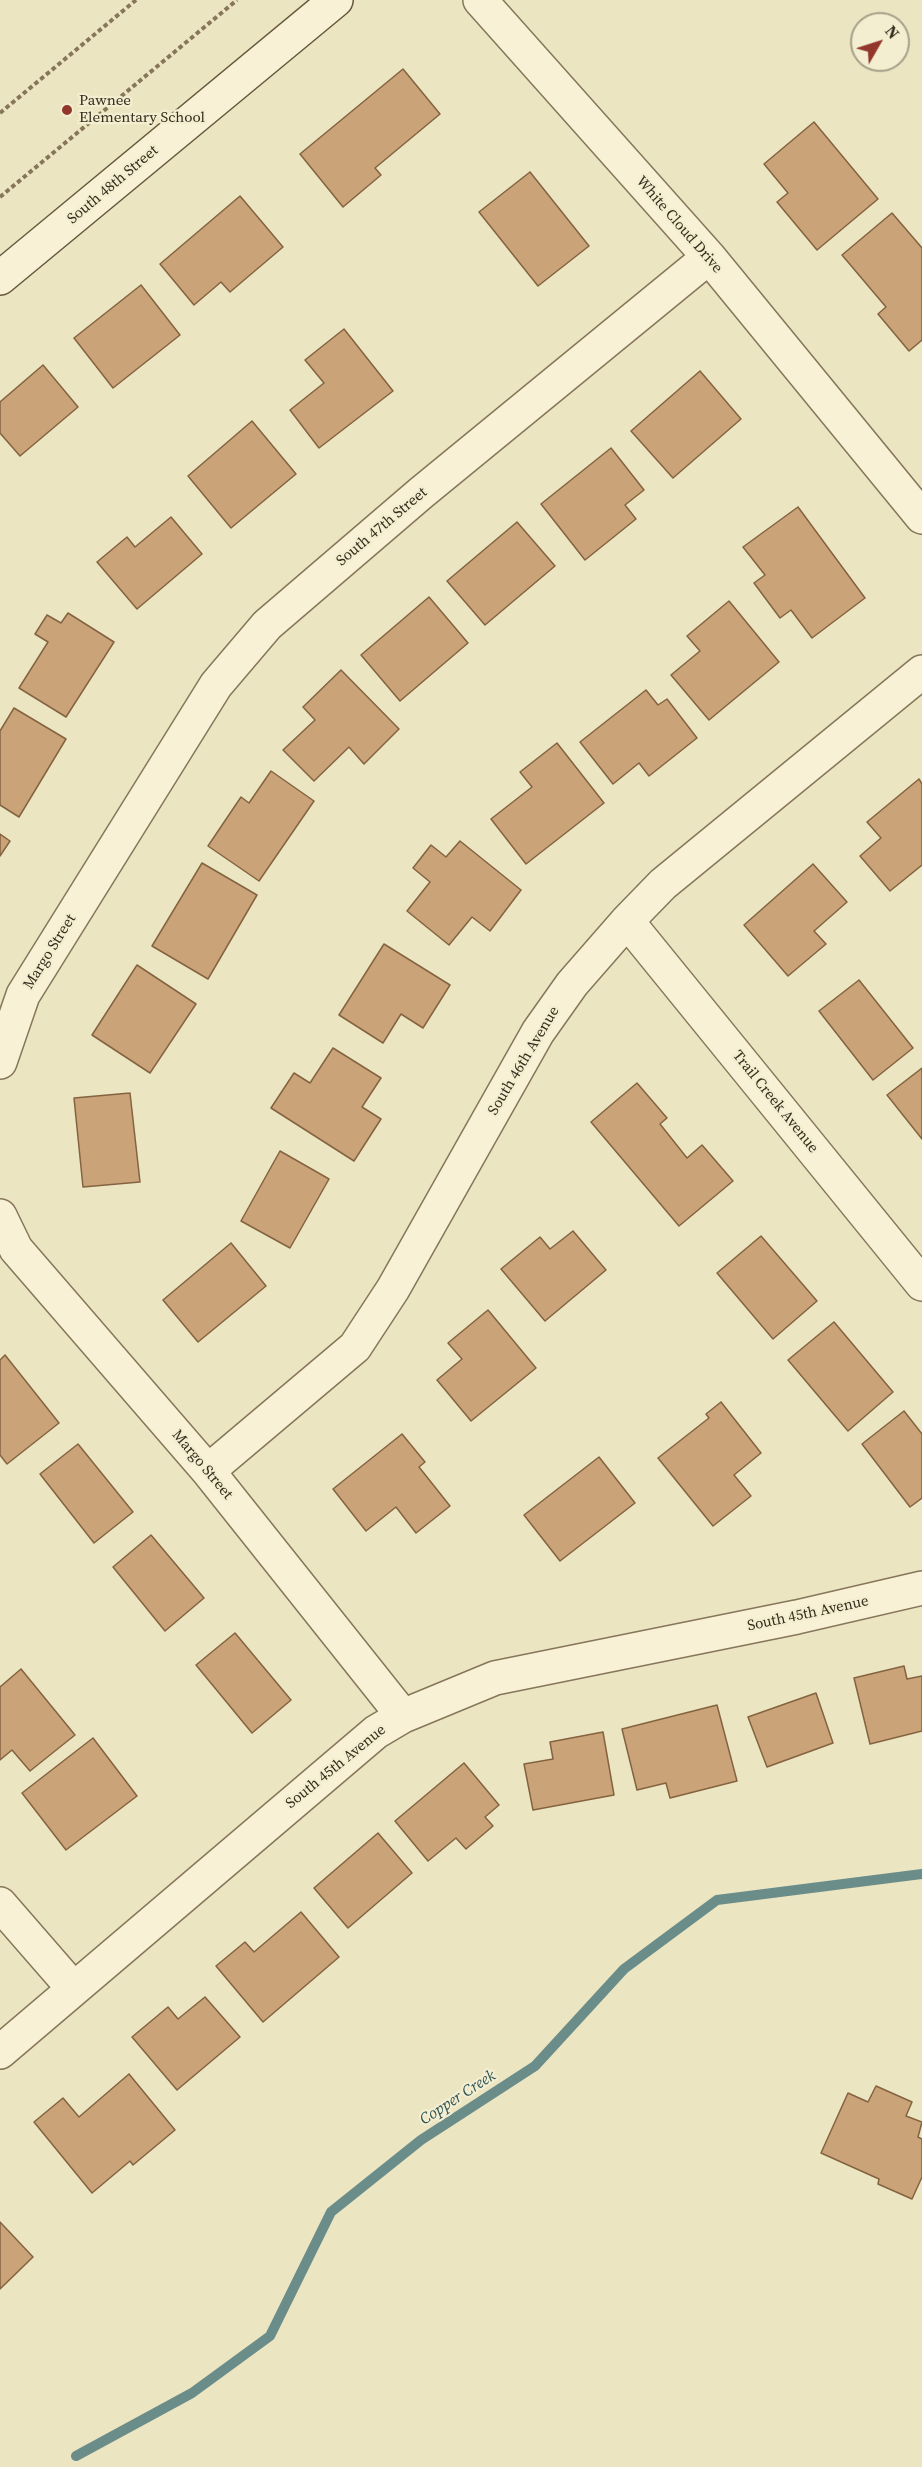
<!DOCTYPE html>
<style>
body{margin:0}
#map{position:relative;width:922px;height:2467px;overflow:hidden;background:#ece5c2;font-family:"Source Serif 4",serif}
canvas{display:block}
.north{position:absolute;left:850px;top:12px;width:60px;height:60px;box-sizing:border-box;background:#f4eed1;border:2px solid #a8a089;border-radius:50%;rotate:51deg;font-size:16px;font-weight:700;line-height:24px;text-align:center;color:#362c1d}
.north::after{content:'';display:block;margin:auto;width:21px;height:27px;background:#93372b;clip-path:polygon(50% 0,100% 100%,50% 72%,0 100%)}
</style>
<div id="map">
<canvas width="922" height="2467"></canvas>
<div class="north">N</div>
</div>
<script>
const g = document.querySelector('canvas').getContext('2d');
g.lineJoin = 'round';
function shape(rows) {
  const path = new Path2D();
  for (const r of rows) {
    path.moveTo(r[0], r[1]);
    for (let i = 2; i < r.length; i += 2) path.lineTo(r[i], r[i + 1]);
  }
  return path;
}
function strokePath(path, color, width, dash) {
  g.strokeStyle = color;
  g.lineWidth = width;
  g.lineCap = dash ? 'butt' : 'round';
  g.setLineDash(dash || []);
  g.stroke(path);
}
function fillPath(path, color) {
  g.fillStyle = color;
  g.fill(path, 'evenodd');
}
function drawText(font, color, halo, rows, align = 'center') {
  g.font = font + ' "Source Serif 4",serif';
  g.lineWidth = 4.5;
  g.setLineDash([]);
  g.textBaseline = 'middle';
  g.strokeStyle = halo;
  g.fillStyle = color;
  for (const [text, x, y, turn = 0] of rows) {
    g.save();
    g.translate(x, y);
    g.rotate((+turn || 0) * Math.PI / 180);
    g.textAlign = isNaN(turn) ? turn : align;
    if (halo) g.strokeText(text, 0, 0);
    g.fillText(text, 0, 0);
    g.restore();
  }
}
strokePath(shape([
 [76,2456,192,2393,270,2336,331,2212,421,2140,535,2066,624,1969,717,1900,922,1874]
]), '#6b8d89', 10);
const building = shape([
 [403,69,440,114,375,168,381,175,343,207,300,154,403,69],
 [814,122,878,199,817,250,777,202,788,193,764,164,814,122],
 [530,172,589,246,538,286,479,212,530,172],
 [240,196,283,247,230,292,221,282,194,305,160,264,240,196],
 [892,213,922,248,922,340,909,351,878,314,886,307,842,255,892,213],
 [141,285,180,335,113,388,74,338,141,285],
 [344,329,393,391,319,448,290,410,324,383,305,360,344,329],
 [43,365,78,407,20,456,0,433,0,402,43,365],
 [700,371,741,419,673,478,631,431,700,371],
 [252,421,296,474,231,528,188,476,252,421],
 [611,448,644,490,625,505,636,519,585,560,541,504,611,448],
 [798,507,865,598,812,638,791,610,780,618,754,583,765,575,743,547,798,507],
 [171,517,202,554,137,609,97,562,127,537,135,547,171,517],
 [517,522,555,566,485,625,447,581,517,522],
 [429,597,468,643,400,701,361,655,429,597],
 [729,601,779,662,709,720,671,675,700,651,687,636,729,601],
 [68,613,114,642,66,717,19,688,48,642,35,634,47,615,61,623,68,613],
 [341,670,399,729,364,764,349,747,314,781,283,750,315,720,303,707,341,670],
 [646,690,658,705,667,699,697,738,649,776,639,763,613,784,580,742,646,690],
 [14,708,66,739,19,817,0,805,0,731,14,708],
 [557,743,604,803,526,864,491,819,532,787,520,772,557,743],
 [271,771,314,801,259,881,208,846,241,797,249,803,271,771],
 [919,779,922,784,922,865,890,891,860,856,881,838,867,822,919,779],
 [0,834,10,841,0,856,0,834],
 [460,841,521,890,490,931,472,917,449,945,407,911,430,882,413,868,431,845,446,857,460,841],
 [202,863,257,895,208,979,152,946,202,863],
 [813,864,847,902,814,931,826,944,788,976,744,925,813,864],
 [384,944,450,985,423,1028,401,1014,383,1043,339,1015,384,944],
 [137,965,196,1004,150,1073,92,1035,137,965],
 [859,980,913,1048,873,1080,819,1011,859,980],
 [333,1048,381,1078,362,1107,381,1119,354,1161,271,1108,294,1073,310,1083,333,1048],
 [922,1068,922,1139,887,1095,922,1068],
 [637,1083,667,1118,660,1124,687,1158,702,1145,733,1181,679,1226,591,1122,637,1083],
 [130,1093,140,1182,83,1187,74,1098,130,1093],
 [280,1151,329,1179,290,1248,241,1221,280,1151],
 [573,1231,606,1270,545,1321,501,1269,540,1237,550,1249,573,1231],
 [761,1236,817,1301,773,1339,717,1273,761,1236],
 [231,1243,266,1286,198,1342,163,1300,231,1243],
 [488,1310,536,1368,471,1421,437,1380,462,1359,448,1343,488,1310],
 [834,1322,893,1392,848,1431,788,1360,834,1322],
 [5,1355,59,1423,7,1464,0,1455,0,1360,5,1355],
 [721,1402,761,1453,734,1475,751,1496,713,1526,658,1458,709,1418,706,1414,721,1402],
 [904,1411,922,1434,922,1498,910,1507,862,1444,904,1411],
 [402,1434,425,1462,419,1467,450,1506,416,1533,396,1507,366,1531,333,1489,402,1434],
 [78,1444,133,1512,94,1543,40,1474,78,1444],
 [599,1457,635,1503,560,1561,524,1515,599,1457],
 [151,1535,204,1598,165,1631,113,1567,151,1535],
 [235,1633,291,1700,252,1733,196,1665,235,1633],
 [904,1666,907,1679,922,1676,922,1731,870,1744,854,1678,904,1666],
 [21,1669,75,1735,30,1771,12,1750,0,1760,0,1687,21,1669],
 [816,1693,833,1743,767,1767,748,1717,816,1693],
 [717,1705,737,1781,670,1798,666,1783,637,1790,622,1729,717,1705],
 [603,1732,614,1795,533,1810,524,1764,553,1759,550,1742,603,1732],
 [93,1738,137,1796,66,1850,22,1793,93,1738],
 [464,1763,499,1805,485,1817,493,1826,466,1849,456,1838,428,1861,395,1821,464,1763],
 [378,1833,412,1873,348,1928,314,1888,378,1833],
 [301,1912,339,1957,263,2022,216,1966,245,1942,254,1952,301,1912],
 [205,1997,240,2037,177,2090,132,2037,168,2007,178,2019,205,1997],
 [129,2074,175,2130,133,2165,130,2161,92,2193,34,2122,63,2098,79,2117,129,2074],
 [876,2086,912,2102,906,2116,922,2122,918,2137,922,2139,922,2177,912,2199,878,2184,879,2179,821,2153,848,2093,868,2102,876,2086],
 [0,2222,33,2257,0,2289,0,2222]
]);
fillPath(building, '#caa478');
strokePath(building, '#846340', 1.5);
const street = shape([
 [480,0,709,257,922,517],
 [627,921,922,1284],
 [0,1062,23,995,216,685,267,625,421,493,709,257],
 [0,1216,16,1249,208,1471,403,1716],
 [208,1471,355,1347,393,1289,538,1032,572,984,627,921,663,884,922,672],
 [0,1904,73,1988],
 [0,2052,376,1732,403,1716,495,1678,797,1617,922,1588]
]);
const secondary = shape([
 [0,278,336,0]
]);
strokePath(street, '#86765a', 36);
strokePath(secondary, '#67573d', 36);
strokePath(shape([
 [0,113,136,0],
 [0,197,237,0]
]), '#86765a', 4, [4.5, 3]);
strokePath(street, '#f8f1d5', 33);
strokePath(secondary, '#f8f1d5', 33);
for (const [x, y, r, color] of [
 [67,110,6,"#93372b"]
]) {
  const dot = new Path2D();
  dot.arc(x, y, r, 0, 2 * Math.PI);
  g.fillStyle = color;
  g.fill(dot);
  strokePath(dot, '#f4eed1', 2);
}
drawText('15px', '#362c1d', '#f4eed1', [
 ["Pawnee",79,101],
 ["Elementary School",79,118]
], 'left');
drawText('15px', '#362c1d', '#f4eed1', [
 ["South 48th Street",113,185,-40],
 ["White Cloud Drive",679,225,49],
 ["South 47th Street",382,527,-40],
 ["Margo Street",50,952,-58],
 ["South 46th Avenue",524,1061,-59],
 ["Trail Creek Avenue",775,1102,51],
 ["Margo Street",202,1465,50],
 ["South 45th Avenue",808,1614,-12],
 ["South 45th Avenue",336,1767,-39]
]);
drawText('italic 16px', '#2d5355', '#f4eed1', [
 ["Copper Creek",458,2098,-33]
]);
</script>
